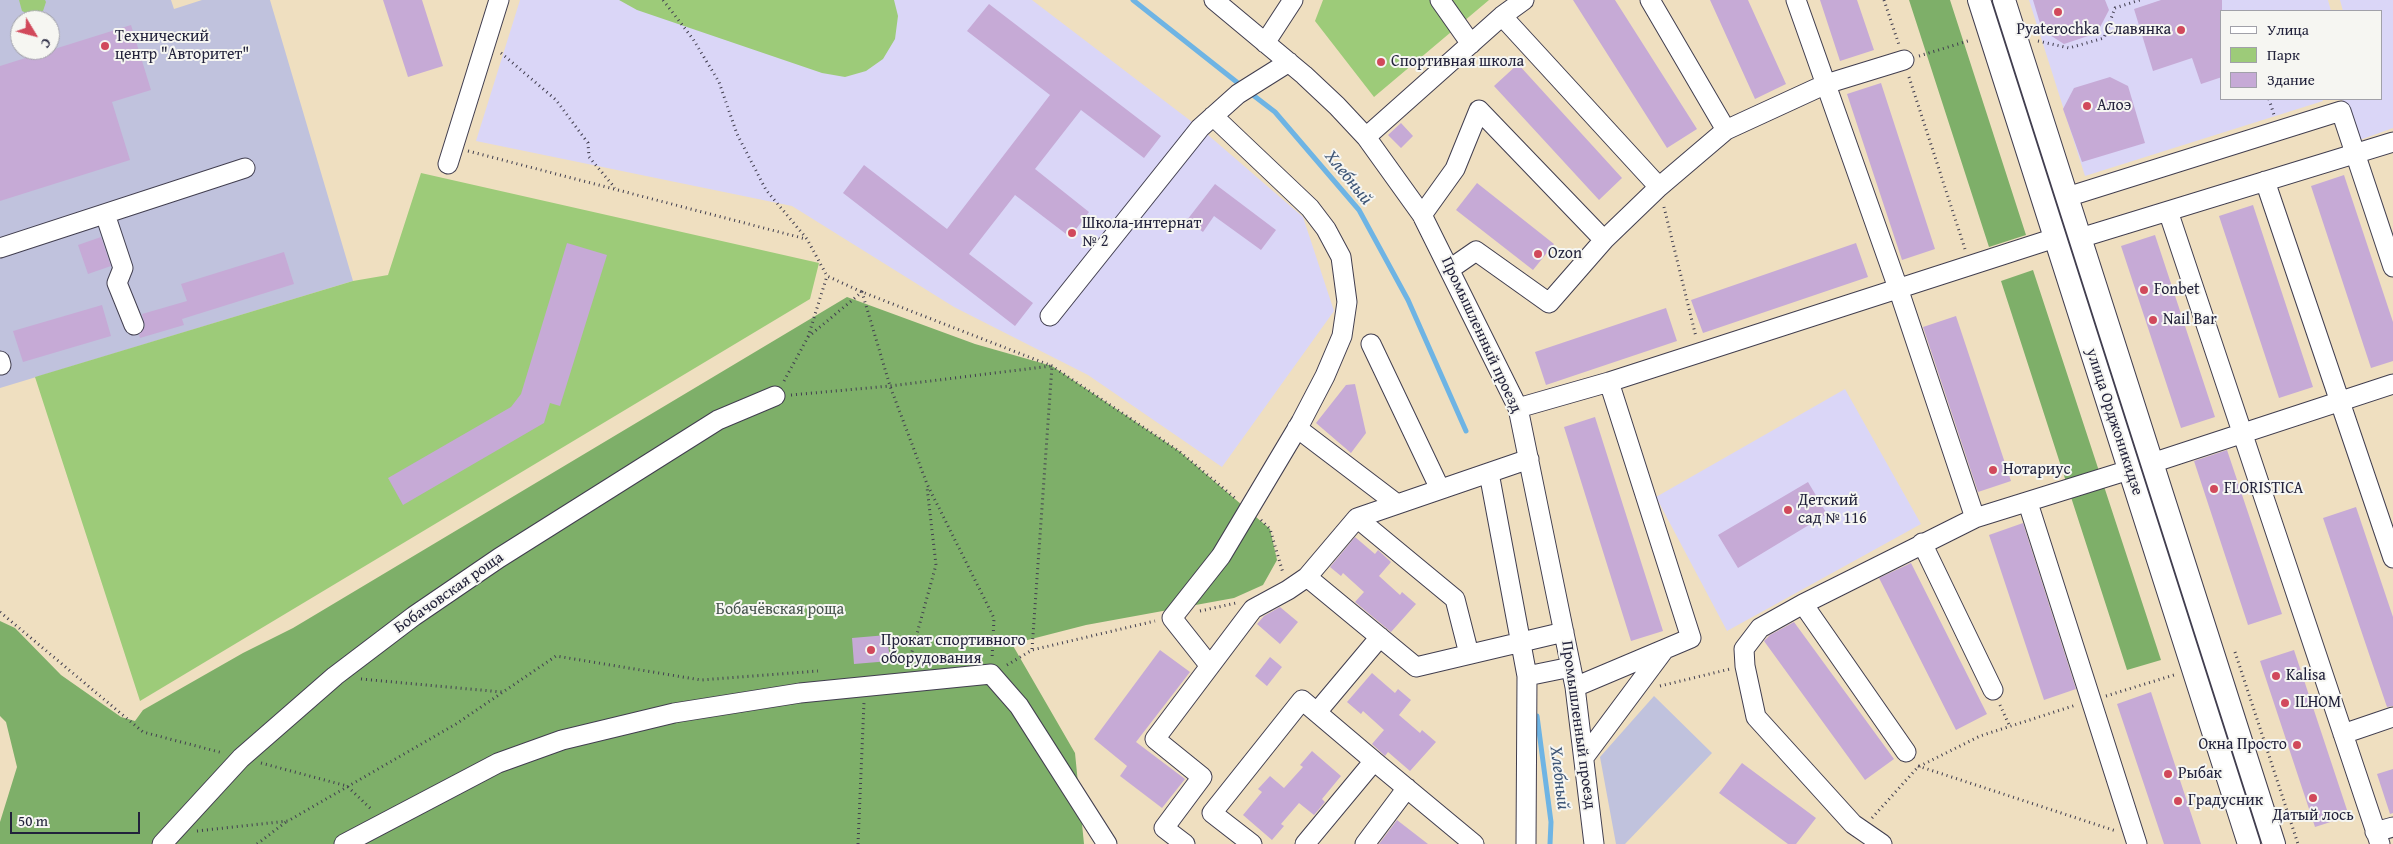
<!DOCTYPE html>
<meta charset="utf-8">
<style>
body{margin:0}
#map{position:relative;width:2393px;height:844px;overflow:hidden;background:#efdfc0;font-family:"Gentium Book Plus",serif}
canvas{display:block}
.legend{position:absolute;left:2220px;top:10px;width:162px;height:90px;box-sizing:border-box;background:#f6f6f2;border:1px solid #a1a1a9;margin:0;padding:6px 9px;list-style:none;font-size:15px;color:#22223b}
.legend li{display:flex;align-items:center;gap:10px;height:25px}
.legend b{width:25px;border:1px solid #a1a1a9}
.north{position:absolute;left:10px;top:10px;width:50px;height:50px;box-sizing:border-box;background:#f6f6f2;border:1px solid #a1a1a9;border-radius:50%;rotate:127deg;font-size:14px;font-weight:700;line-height:20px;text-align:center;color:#22223b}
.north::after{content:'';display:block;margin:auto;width:18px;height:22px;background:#d1495b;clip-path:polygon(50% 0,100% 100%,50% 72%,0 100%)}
.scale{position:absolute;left:10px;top:812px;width:130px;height:22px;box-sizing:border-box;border:2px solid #22223b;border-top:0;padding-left:6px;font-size:15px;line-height:18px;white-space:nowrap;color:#22223b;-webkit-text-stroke:4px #f6f6f2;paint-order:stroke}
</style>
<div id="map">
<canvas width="2393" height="844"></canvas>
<ul class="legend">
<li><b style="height:6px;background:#fff"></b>Улица</li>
<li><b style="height:14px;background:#9dcb79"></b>Парк</li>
<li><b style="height:14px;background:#c6aad6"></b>Здание</li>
</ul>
<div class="north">С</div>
<div class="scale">50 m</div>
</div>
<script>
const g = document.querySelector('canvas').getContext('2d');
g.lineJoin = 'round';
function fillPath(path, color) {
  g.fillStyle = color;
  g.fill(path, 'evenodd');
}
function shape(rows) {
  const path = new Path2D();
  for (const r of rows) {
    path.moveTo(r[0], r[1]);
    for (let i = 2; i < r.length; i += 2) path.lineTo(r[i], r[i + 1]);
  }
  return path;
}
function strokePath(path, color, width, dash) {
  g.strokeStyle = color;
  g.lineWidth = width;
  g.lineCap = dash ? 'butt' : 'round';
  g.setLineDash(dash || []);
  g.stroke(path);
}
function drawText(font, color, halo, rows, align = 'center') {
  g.font = font + ' "Gentium Book Plus",serif';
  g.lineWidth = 4;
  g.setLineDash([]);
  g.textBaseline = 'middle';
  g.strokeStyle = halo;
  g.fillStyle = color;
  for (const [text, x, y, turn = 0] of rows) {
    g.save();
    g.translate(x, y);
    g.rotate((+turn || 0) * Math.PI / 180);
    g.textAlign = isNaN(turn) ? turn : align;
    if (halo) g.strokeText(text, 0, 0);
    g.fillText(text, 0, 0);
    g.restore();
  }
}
fillPath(shape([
 [520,0,1032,0,1200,128,1303,217,1334,311,1222,467,1088,375,954,307,792,206,476,141],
 [2029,0,2328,0,2331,11,2222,11,2222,99,2322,99,2323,101,2085,176],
 [2340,0,2393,0,2393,128,2357,141,2342,99,2382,99,2382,11,2343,11],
 [1845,389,1921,524,1727,631,1656,497]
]), '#dad6f7');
fillPath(shape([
 [0,0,171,0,174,9,202,0,270,0,353,281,0,388],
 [20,20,50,20,50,50,20,50],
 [1654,696,1712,753,1625,844,1616,844,1600,757]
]), '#c0c2dd');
fillPath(shape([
 [19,0,45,0,46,2,43,11,30,15,22,11],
 [619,0,894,0,898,16,895,39,883,59,866,71,845,77,822,73,637,10],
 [1323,0,1489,0,1374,97,1315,21],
 [421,173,819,263,810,299,140,701,35,377,353,281,388,275]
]), '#9dcb79');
fillPath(shape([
 [1909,0,1950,0,2026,235,1989,247],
 [2033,270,2161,660,2127,670,2001,281],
 [847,297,975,344,1052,366,1179,451,1270,529,1277,560,1263,585,1234,598,1086,625,1012,644,1075,753,1084,844,0,844,0,822,17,767,6,722,0,716,0,621,15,628,61,675,121,717,135,721,143,710,243,653,293,628]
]), '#7eaf69');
strokePath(shape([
 [1133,0,1243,87],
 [1249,92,1275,112,1359,210,1408,300,1466,431],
 [1537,716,1551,822,1550,844]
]), '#6eb4e4', 5);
fillPath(shape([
 [383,0,422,0,443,66,408,77],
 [1573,0,1615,0,1697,129,1667,148],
 [1710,0,1748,0,1786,84,1755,99],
 [1820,0,1857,0,1874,50,1840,61],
 [2033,0,2105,0,2109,10,2097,33,2064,44,2042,30],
 [2161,0,2222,0,2222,77,2201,84,2192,58,2153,71,2134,9],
 [989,4,1161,136,1144,158,1081,110,1035,169,1089,212,1070,237,1015,195,969,254,1033,303,1015,326,843,193,864,165,947,229,1050,95,967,31],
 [131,25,151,90,112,102,130,160,0,201,0,66],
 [1518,64,1622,178,1599,200,1494,86],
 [2110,77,2128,86,2145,143,2082,162,2063,109,2074,88],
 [1881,83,1935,249,1902,260,1847,94],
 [1401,123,1413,136,1401,148,1388,135],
 [2344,175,2393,322,2393,361,2371,368,2311,186],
 [1477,183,1554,244,1533,270,1456,210],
 [1215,184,1276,230,1261,250,1214,216,1203,232,1187,220],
 [2253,205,2313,387,2279,398,2219,216],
 [2155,235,2215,417,2181,428,2121,246],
 [101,237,111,266,88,274,78,245],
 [567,243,607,255,560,406,550,403,544,423,403,505,388,478,511,407,521,394],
 [1856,243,1868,277,1703,333,1691,300],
 [284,252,294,284,182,319,184,325,140,338,139,335,145,326,142,314,187,301,181,284],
 [102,305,111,336,23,362,13,331],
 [1666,308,1677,341,1546,385,1535,352],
 [1956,316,2011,481,1978,492,1923,327],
 [1355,384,1366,433,1351,453,1316,423,1346,385],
 [1595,417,1663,631,1631,641,1564,427],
 [2227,450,2282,614,2248,625,2194,461],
 [1808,482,1827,514,1738,568,1718,535],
 [2356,507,2393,617,2393,706,2387,707,2323,518],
 [2023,523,2076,689,2044,700,1989,535],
 [1355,537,1375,554,1378,550,1391,562,1379,576,1400,595,1402,592,1416,604,1391,632,1355,602,1364,592,1343,573,1341,576,1330,567],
 [1911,563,1987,714,1956,730,1879,578],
 [1280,607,1298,622,1280,644,1257,624,1264,616],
 [1794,622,1894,759,1865,780,1764,641,1770,635],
 [887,635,890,661,854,664,852,638],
 [1160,650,1190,672,1136,742,1185,779,1162,808,1120,776,1127,766,1094,739],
 [2294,650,2349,816,2315,827,2260,661],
 [1270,657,1282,667,1267,686,1255,676],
 [1372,673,1395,693,1398,689,1411,700,1399,715,1420,733,1422,730,1436,742,1410,771,1388,752,1385,756,1372,744,1384,730,1363,711,1361,714,1347,702],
 [2151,692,2201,844,2164,844,2117,704],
 [1312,751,1341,776,1322,799,1325,802,1314,815,1299,803,1281,824,1284,826,1272,840,1243,815,1262,792,1258,789,1270,776,1284,788,1303,767,1300,765],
 [1742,763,1816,818,1796,844,1788,844,1719,793],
 [2393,769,2393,813,2390,814,2377,774],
 [1397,820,1428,844,1379,844]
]), '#c6aad6');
const minor = shape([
 [1214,0,1304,75,1337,106,1366,137,1422,215,1518,408,1575,687,1594,844],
 [1440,0,1471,44],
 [1650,0,1726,130],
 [1796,0,1898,288,1975,518],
 [1502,16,1659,187],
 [1265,43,1293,0],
 [1366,137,1502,16,1524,0],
 [448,164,499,0],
 [2265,181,2393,558],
 [2067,197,2341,111,2393,267],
 [2168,211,2380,844],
 [105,214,123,268,117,283,134,325],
 [1422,215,1455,169,1479,110,1604,240],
 [2080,238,2393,142],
 [0,248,245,168],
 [1450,269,1476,251,1549,303,1604,240,1659,187,1726,130,1826,84,1904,60],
 [1050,316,1200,128,1238,94,1289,62],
 [1371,344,1440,489],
 [0,361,1,365],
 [1518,408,1609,382,2055,238],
 [1297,428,1397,504],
 [1529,459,1357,518,1307,577,1416,667,1564,632],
 [2152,463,2393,384],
 [1489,473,1527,676,1526,844],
 [2028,503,2137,844],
 [1357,518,1455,599,1469,654],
 [1922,543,1993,690],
 [1803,604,1906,752],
 [1210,666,1172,618,1221,556,1301,422,1325,376,1342,336,1347,302,1341,257,1326,229,1310,208,1213,116],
 [1527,676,1571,667],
 [1575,687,1691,638,1609,382],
 [1317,712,1380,637],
 [2343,734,2393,717],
 [1585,756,1664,650],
 [1374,761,1474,844],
 [2375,832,2393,827],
 [162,844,241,758,335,676,414,616,499,558,718,420,775,396],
 [344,844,498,763,562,740,674,713,800,693,991,674,1019,706,1107,844],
 [1185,844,1164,828,1202,777,1155,739,1253,609,1288,590,1307,577],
 [1252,844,1212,813,1302,700,1374,761,1305,844],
 [1365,844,1407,788],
 [1882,844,1853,824,1756,717,1745,666,1744,649,1760,628,1803,604,1975,518,2129,470]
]);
const major = shape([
 [1979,0,2249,844],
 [2004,0,2274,844]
]);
strokePath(minor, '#413e4f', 21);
strokePath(major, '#413e4f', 24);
strokePath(shape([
 [663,0,693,39,719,82,737,134,766,190,807,239,827,276,862,292,1052,366,1179,451,1235,498],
 [1884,0,1899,45],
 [2038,41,2069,48,2104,38,2115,8,2140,0],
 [501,53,556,100,588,143,589,157,615,188],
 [1919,56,1971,40],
 [1909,77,1965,249],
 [2269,99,2274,115],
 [468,151,806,239],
 [1664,207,1696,337],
 [808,337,862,292,890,386,927,484,994,618,992,659],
 [784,381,808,337,827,276],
 [791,395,890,386,1051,366],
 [1261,520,1270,529,1283,573],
 [1200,611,1236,603],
 [0,612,143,732,223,753],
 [1032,649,1052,366],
 [2235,652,2298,844],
 [1007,665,1032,650,1155,621],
 [908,666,936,565,927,487],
 [361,679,502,692],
 [1660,686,1730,669],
 [2106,696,2174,675],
 [2000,705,2010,727],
 [261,763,347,786,372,810],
 [1918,766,2116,831],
 [1872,818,1918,767,1980,736,2076,705],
 [197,831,288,821,456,724,556,656,701,680,818,671],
 [257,844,286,822],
 [858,844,864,702]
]), '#413e4f', 3, [1, 4]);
strokePath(minor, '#fff', 19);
strokePath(major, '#fff', 22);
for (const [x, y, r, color] of [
 [2058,12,5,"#d1495b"],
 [2181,30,5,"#d1495b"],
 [105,46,5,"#d1495b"],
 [1381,62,5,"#d1495b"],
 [2087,106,5,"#d1495b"],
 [1072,233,5,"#d1495b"],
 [1538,254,5,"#d1495b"],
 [2144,290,5,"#d1495b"],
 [2153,320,5,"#d1495b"],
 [1993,470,5,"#d1495b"],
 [2214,489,5,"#d1495b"],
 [1788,510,5,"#d1495b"],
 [871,650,5,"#d1495b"],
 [2276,676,5,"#d1495b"],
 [2285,703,5,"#d1495b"],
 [2297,745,5,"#d1495b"],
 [2168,774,5,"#d1495b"],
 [2313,798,5,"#d1495b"],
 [2178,801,5,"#d1495b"]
]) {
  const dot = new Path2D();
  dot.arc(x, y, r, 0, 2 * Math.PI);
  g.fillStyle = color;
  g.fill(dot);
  strokePath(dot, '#f6f6f2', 2);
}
drawText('16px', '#22223b', '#f6f6f2', [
 ["Pyaterochka",2058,30,"center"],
 ["Славянка",2171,30,"right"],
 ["Технический",115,37],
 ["центр \"Авторитет\"",115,55],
 ["Спортивная школа",1391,62],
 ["Алоэ",2097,106],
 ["Школа-интернат",1082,224],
 ["№ 2",1082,242],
 ["Ozon",1548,254],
 ["Fonbet",2154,290],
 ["Nail Bar",2163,320],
 ["Нотариус",2003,470],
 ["FLORISTICA",2224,489],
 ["Детский",1798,501],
 ["сад № 116",1798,519],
 ["Прокат спортивного",881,641],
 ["оборудования",881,659],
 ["Kalisa",2286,676],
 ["ILHOM",2295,703],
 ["Окна Просто",2287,745,"right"],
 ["Рыбак",2178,774],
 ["Градусник",2188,801],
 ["Датый лось",2313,816,"center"]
], 'left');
drawText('16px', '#22223b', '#f6f6f2', [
 ["Промышленный проезд",1481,335,65],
 ["улица Орджоникидзе",2114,422,72],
 ["Бобачовская роща",449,593,-35],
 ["Промышленный проезд",1578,725,82]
]);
drawText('16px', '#47554e', '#f6f6f2', [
 ["Бобачёвская роща",780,610]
]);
drawText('italic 18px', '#3d5576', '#f6f6f2', [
 ["Хлебный",1348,178,51],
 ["Хлебный",1559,778,83]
]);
</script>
